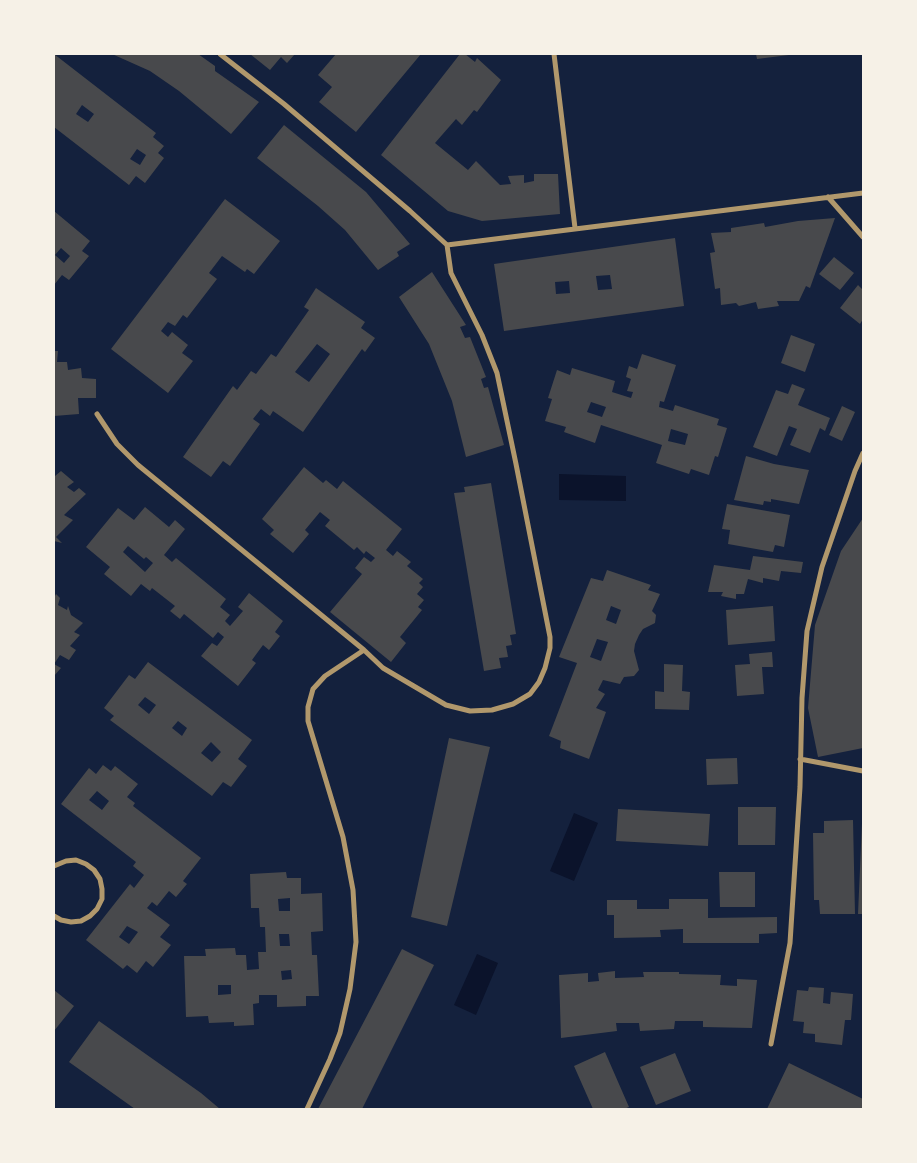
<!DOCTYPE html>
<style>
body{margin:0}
#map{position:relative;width:917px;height:1163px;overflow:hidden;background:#14213d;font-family:Overpass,sans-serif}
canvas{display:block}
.frame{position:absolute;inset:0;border:55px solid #f6f1e7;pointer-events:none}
</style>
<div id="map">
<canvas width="917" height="1163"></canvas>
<div class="frame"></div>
</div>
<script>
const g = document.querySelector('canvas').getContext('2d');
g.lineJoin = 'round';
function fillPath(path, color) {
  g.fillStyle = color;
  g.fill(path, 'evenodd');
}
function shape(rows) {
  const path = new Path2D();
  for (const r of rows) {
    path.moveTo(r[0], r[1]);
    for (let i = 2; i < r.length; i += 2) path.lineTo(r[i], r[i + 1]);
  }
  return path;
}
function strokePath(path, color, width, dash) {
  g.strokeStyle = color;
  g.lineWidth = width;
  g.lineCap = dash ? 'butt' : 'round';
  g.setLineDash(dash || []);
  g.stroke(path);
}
fillPath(shape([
 [559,474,626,476,626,501,559,500],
 [574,813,598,823,574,881,550,871],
 [477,954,498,963,476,1015,454,1005]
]), '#0b132b');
fillPath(shape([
 [54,54,156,133,153,137,164,146,158,153,164,158,145,183,136,176,129,185,54,127],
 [82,105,94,114,88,122,76,114],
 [137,149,146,155,140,165,130,159],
 [112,54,198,54,215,66,215,71,259,102,231,134,179,91,150,71],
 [250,54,295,54,287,63,281,57,270,70],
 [336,54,421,54,356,132,319,102,332,87,318,75],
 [460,54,465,54,475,62,477,58,501,80,477,112,474,110,462,125,456,119,435,143,468,170,476,161,500,185,511,184,508,176,524,175,524,183,534,181,534,174,558,174,560,214,482,221,448,211,381,155],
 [756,54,789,54,789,55,757,59],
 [284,125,366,192,410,244,397,252,399,256,378,270,345,230,318,206,257,158],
 [225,199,280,241,254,274,247,269,245,272,222,256,209,273,217,279,187,318,183,315,175,326,168,322,161,331,168,337,172,332,188,345,182,353,193,361,168,393,111,349],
 [54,211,90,241,82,251,89,256,69,280,62,275,54,285],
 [61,248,70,256,64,263,55,255],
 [835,218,810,288,806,286,799,301,777,301,779,306,758,309,756,302,739,306,736,303,721,305,720,288,715,289,710,253,715,252,711,233,731,232,731,228,764,223,765,227,798,221],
 [675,238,684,306,504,331,494,264],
 [610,275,612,289,598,290,596,276],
 [569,281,570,293,556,294,555,282],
 [834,257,854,273,840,290,819,274],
 [432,272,466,325,460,327,465,338,470,337,486,377,481,379,484,388,488,387,504,445,466,457,452,401,429,344,399,297],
 [858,285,863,290,863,319,860,324,840,308],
 [316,288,365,322,361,328,375,338,365,352,362,349,303,432,273,411,270,416,261,409,253,419,260,424,230,466,223,461,211,477,183,457,233,386,237,390,251,371,256,374,271,354,276,357,309,310,304,307],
 [317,344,330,354,309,382,295,372],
 [791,335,815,344,805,372,781,363],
 [54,351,58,351,57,362,67,362,68,370,81,368,82,378,96,379,96,398,78,398,79,414,54,416],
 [642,354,676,365,664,402,660,401,659,407,673,411,675,405,719,419,717,425,727,428,718,457,715,456,709,475,691,469,689,474,656,463,662,445,601,425,595,443,564,432,566,427,545,421,552,399,548,398,557,370,570,375,572,368,615,381,612,392,631,398,633,392,627,391,631,379,626,377,629,366,637,369],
 [591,402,606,407,602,417,587,412],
 [671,429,688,434,685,445,668,441],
 [792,384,805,389,798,405,830,418,825,431,820,428,810,453,790,445,797,429,789,426,777,456,753,447,776,390,788,394],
 [842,406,855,412,842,441,829,435],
 [746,456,774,464,809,470,799,504,771,499,771,502,764,501,763,505,734,500],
 [304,467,323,483,326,480,337,489,343,481,402,529,386,550,393,556,397,551,411,562,407,566,423,579,419,583,423,587,417,594,424,600,418,607,422,610,400,637,406,643,391,662,330,612,362,574,355,568,364,557,371,562,375,558,366,551,364,554,357,547,354,550,325,526,330,520,320,512,305,530,309,534,293,553,270,534,274,530,262,519],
 [61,471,74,482,67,487,74,492,79,488,86,494,64,515,73,520,56,537,62,543,54,541,54,507,55,505,54,504,54,475,55,476],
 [491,483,516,634,510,635,512,645,506,646,508,657,499,658,501,668,484,671,454,493,465,492,464,487],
 [727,504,790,515,784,547,775,545,773,552,728,544,730,530,722,529],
 [145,507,169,527,175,520,185,529,164,555,172,562,176,558,226,599,220,607,230,615,225,621,230,626,243,611,238,607,249,593,283,621,275,632,280,636,269,650,263,645,252,660,256,663,238,686,201,656,212,643,217,646,224,637,218,632,213,638,184,614,180,619,170,611,175,606,152,588,150,591,141,584,131,596,104,574,110,567,86,547,118,508,134,520],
 [128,546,144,559,146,557,153,563,145,572,123,552],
 [863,518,863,748,818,757,808,708,815,625,841,551],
 [753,556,803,562,801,573,781,571,779,581,763,578,763,583,748,579,744,594,736,594,736,599,721,596,723,592,708,592,714,565,750,570],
 [607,570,651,585,648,590,660,594,652,611,656,615,655,623,643,629,639,635,635,644,634,651,639,670,634,676,624,677,620,684,603,680,598,690,605,694,596,708,606,712,589,759,560,748,561,741,549,736,577,663,559,657,591,578,603,581],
 [611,606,621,610,616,624,606,620],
 [597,639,608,642,601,661,590,657],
 [56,594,60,598,58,605,67,610,68,606,71,615,83,623,74,632,80,635,70,646,76,650,69,660,60,655,54,664,61,668,54,676,54,598],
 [773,606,775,641,728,645,726,610],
 [772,652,773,667,762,667,764,694,737,696,735,665,750,664,749,654],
 [148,662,252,740,238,759,247,766,231,787,223,782,212,796,110,720,114,716,104,708,129,675,135,679],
 [145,697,156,705,149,714,138,705],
 [178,721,187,728,182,736,172,728],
 [211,742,221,752,212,762,201,753],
 [664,664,683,665,682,691,690,692,689,710,655,709,655,691,664,692],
 [449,738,490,747,447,926,411,917],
 [737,758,738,784,707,785,706,759],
 [103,765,111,771,115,766,138,784,127,797,135,803,133,806,201,858,183,881,187,884,176,897,169,891,157,906,152,902,147,908,170,925,160,937,171,945,153,967,146,961,137,973,127,965,123,969,86,940,130,884,134,888,144,875,133,866,136,862,61,804,89,768,96,774],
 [97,791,109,801,102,810,89,800],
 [127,926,138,932,129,944,119,937],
 [738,807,776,807,775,845,738,845],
 [618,809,710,814,708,846,616,841],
 [853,820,855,914,820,914,819,900,814,900,813,833,824,833,824,821],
 [862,823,863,823,863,914,858,914],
 [286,872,287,878,301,878,301,894,322,893,323,931,311,932,312,955,317,955,319,996,306,996,306,1006,277,1007,277,995,259,995,259,1003,253,1004,254,1025,234,1026,234,1022,209,1023,208,1016,186,1017,184,956,206,956,205,949,235,948,236,955,246,955,247,970,259,969,258,952,266,952,265,927,260,927,259,908,251,908,250,874],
 [290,898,290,911,279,911,278,899],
 [279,934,289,934,290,946,280,946],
 [291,970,292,979,282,980,281,971],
 [218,985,231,985,231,994,218,995],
 [719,872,755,872,755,907,720,907],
 [669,899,708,899,708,918,777,917,777,933,759,934,759,943,683,943,683,929,660,930,661,937,614,938,614,915,607,915,607,900,637,900,637,909,669,909],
 [402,949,434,965,362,1109,318,1109],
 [615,971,615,978,644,977,643,972,679,972,679,974,721,975,720,985,737,986,737,979,757,980,752,1028,703,1027,703,1021,675,1021,674,1029,640,1031,639,1023,616,1023,617,1031,561,1038,559,975,588,973,588,982,599,981,598,973],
 [809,987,824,988,823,1003,830,1004,831,992,853,994,851,1020,845,1020,842,1045,815,1042,815,1034,803,1033,804,1022,793,1021,797,990,808,991],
 [54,990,74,1006,54,1031],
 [99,1021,201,1093,220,1109,135,1109,69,1062],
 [605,1052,629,1107,624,1109,593,1109,574,1066],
 [675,1053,691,1091,656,1105,640,1067],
 [789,1063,863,1099,863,1109,767,1109]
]), '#48494c');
strokePath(shape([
 [220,54,284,104,410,211,447,245,451,273,482,335,497,373,516,464,550,637,550,648,545,668,539,682,530,694,513,704,492,710,470,711,446,705,383,668,364,650,325,676,313,689,308,707,308,721,343,837,353,890,356,942,350,989,340,1033,330,1059,307,1109],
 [554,54,575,228],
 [828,197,863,237],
 [447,245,863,193],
 [97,414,117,444,138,465,364,650],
 [800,759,863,771],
 [54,866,66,861,76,860,86,864,94,870,100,879,102,889,102,899,97,909,90,916,81,921,71,922,61,920,54,916],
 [771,1044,790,943,800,787,802,698,807,631,822,567,855,471,863,453]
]), '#b1986c', 5);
</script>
